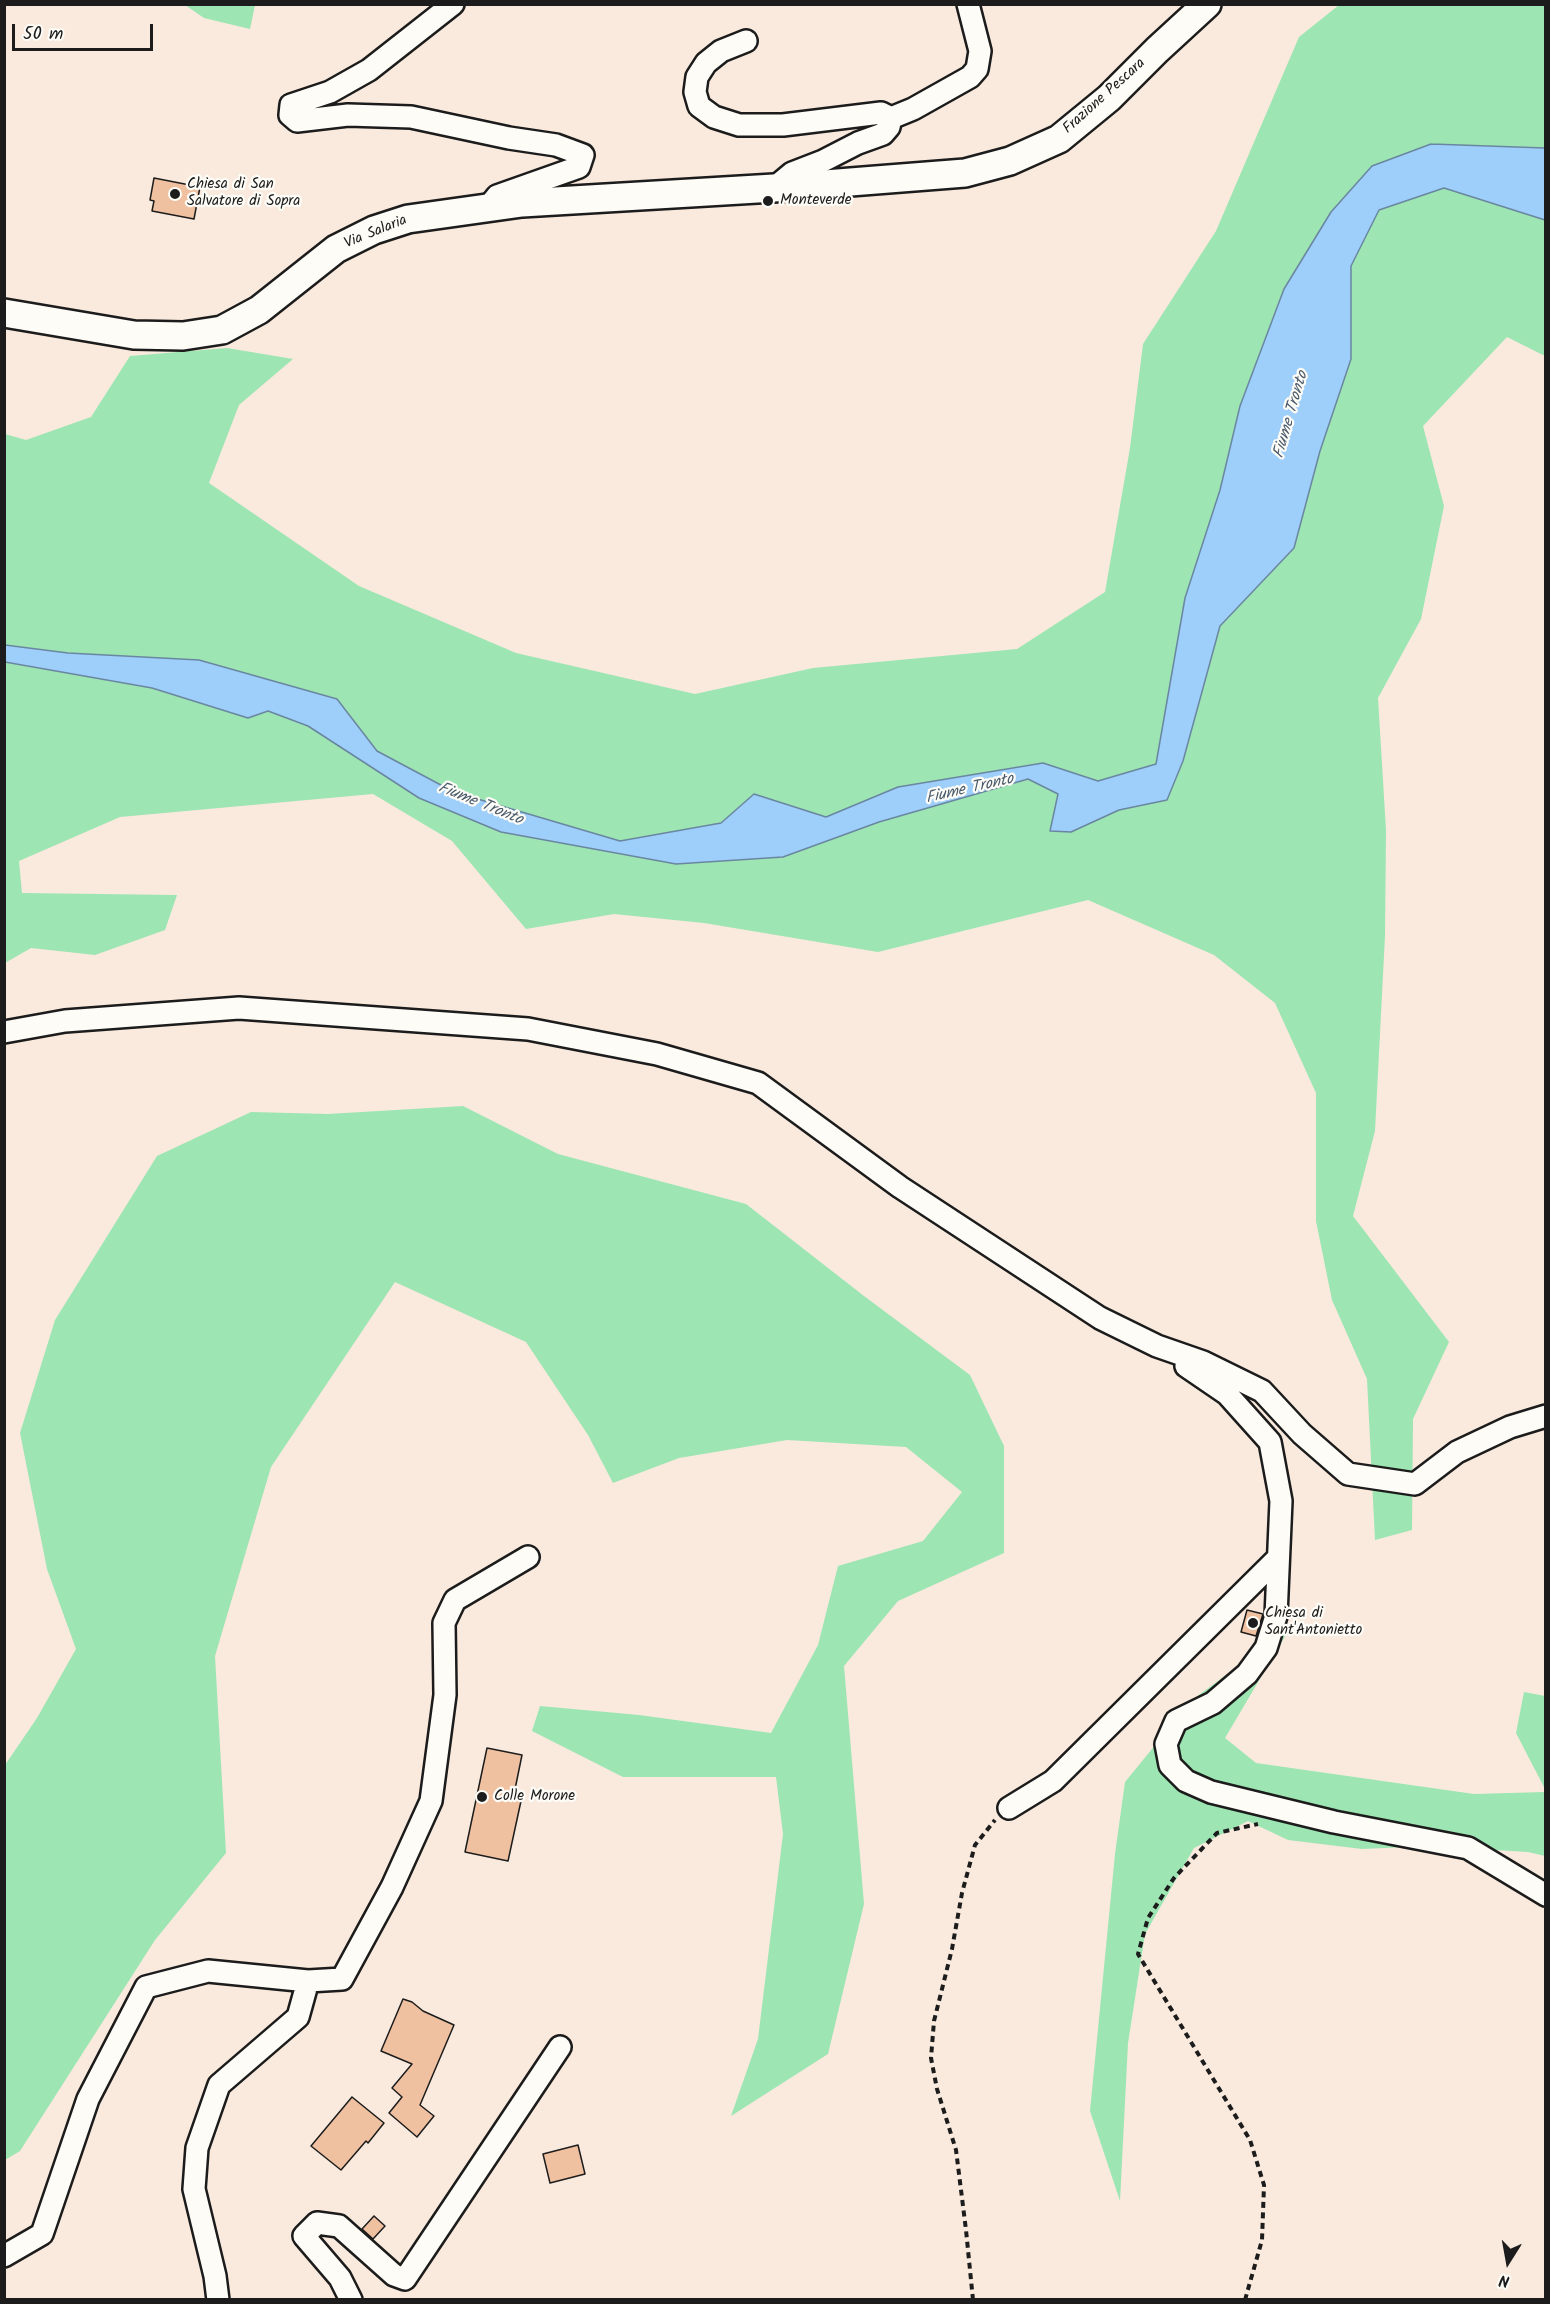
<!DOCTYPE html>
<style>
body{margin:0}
#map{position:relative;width:1550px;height:2304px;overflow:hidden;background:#f9eadd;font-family:Kalam,sans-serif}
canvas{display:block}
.frame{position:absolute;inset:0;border:6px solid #1c1c1c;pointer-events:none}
.north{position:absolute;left:1478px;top:2232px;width:60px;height:60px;-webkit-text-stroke:4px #fdfcf7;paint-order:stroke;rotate:191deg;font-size:16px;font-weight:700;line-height:24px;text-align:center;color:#1c1c1c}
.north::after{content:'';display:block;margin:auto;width:21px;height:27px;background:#1c1c1c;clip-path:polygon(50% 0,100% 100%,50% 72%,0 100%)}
.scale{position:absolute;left:12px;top:24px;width:141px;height:27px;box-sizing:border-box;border:3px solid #1c1c1c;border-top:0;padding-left:8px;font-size:18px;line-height:21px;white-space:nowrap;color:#1c1c1c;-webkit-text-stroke:4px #fdfcf7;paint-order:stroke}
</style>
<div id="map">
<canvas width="1550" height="2304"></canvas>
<div class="frame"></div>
<div class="north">N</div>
<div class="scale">50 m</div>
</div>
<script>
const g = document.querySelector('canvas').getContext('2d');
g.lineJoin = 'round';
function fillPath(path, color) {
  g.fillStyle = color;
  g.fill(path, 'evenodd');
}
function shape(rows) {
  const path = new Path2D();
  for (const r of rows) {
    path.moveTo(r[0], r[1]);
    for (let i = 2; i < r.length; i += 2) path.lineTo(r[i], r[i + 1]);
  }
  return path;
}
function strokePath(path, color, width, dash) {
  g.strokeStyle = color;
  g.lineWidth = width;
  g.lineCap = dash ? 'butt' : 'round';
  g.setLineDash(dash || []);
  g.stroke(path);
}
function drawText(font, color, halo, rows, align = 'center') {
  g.font = font + ' Kalam,sans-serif';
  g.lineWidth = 4.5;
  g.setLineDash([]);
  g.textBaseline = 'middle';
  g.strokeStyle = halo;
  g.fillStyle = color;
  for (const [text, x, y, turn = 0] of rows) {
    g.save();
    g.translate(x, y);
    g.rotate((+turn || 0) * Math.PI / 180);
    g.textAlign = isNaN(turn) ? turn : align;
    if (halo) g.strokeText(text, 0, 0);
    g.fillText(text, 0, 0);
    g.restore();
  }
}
fillPath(shape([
 [185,5,255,5,250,29,204,18],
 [1339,5,1545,5,1545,148,1431,144,1372,166,1256,365,1240,406,1220,490,1185,598,1156,764,1098,781,1043,763,898,787,826,817,754,794,721,823,620,841,454,792,377,751,337,699,68,653,5,645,5,434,26,440,91,417,130,356,227,348,293,359,239,405,209,483,359,586,516,653,695,694,813,668,1017,649,1105,592,1130,448,1143,344,1216,231,1299,37],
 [1444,188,1545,220,1545,356,1507,337,1423,426,1444,506,1421,619,1378,698,1386,830,1385,936,1375,1131,1353,1216,1449,1342,1413,1419,1412,1530,1375,1540,1367,1379,1332,1300,1316,1221,1316,1093,1275,1003,1214,955,1088,900,878,952,704,923,614,914,526,929,452,841,373,794,120,817,19,861,22,893,177,895,165,930,95,955,31,948,5,963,4,662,152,688,248,718,268,711,308,726,419,798,501,832,676,864,783,857,879,822,1028,779,1058,793,1071,832,1119,810,1167,799,1183,761,1220,626,1294,548,1320,451,1351,359,1351,266,1379,209],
 [463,1106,558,1154,746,1204,864,1296,970,1375,1004,1446,1004,1553,898,1601,844,1666,864,1904,828,2054,731,2116,758,2039,783,1834,776,1777,623,1777,532,1731,540,1706,639,1715,771,1733,818,1645,838,1566,923,1541,962,1492,906,1447,787,1440,679,1458,613,1483,588,1435,526,1342,395,1282,271,1467,215,1656,226,1853,155,1940,20,2151,5,2160,5,1765,37,1718,76,1649,47,1569,20,1433,55,1320,157,1156,251,1112,328,1114],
 [1290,1628,1225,1738,1256,1763,1474,1794,1545,1792,1545,1856,1528,1852,1429,1846,1362,1849,1288,1840,1248,1821,1194,1848,1145,1934,1128,2043,1120,2201,1090,2111,1115,1854,1125,1782,1192,1700],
 [1524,1692,1545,1696,1545,1789,1516,1733]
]), '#9de5b3');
const water = shape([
 [1431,144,1545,148,1545,220,1444,188,1379,210,1351,266,1351,359,1320,451,1294,548,1220,626,1183,761,1167,800,1119,810,1071,832,1050,831,1058,794,1028,779,879,822,783,857,676,864,501,832,419,798,308,726,268,711,248,718,152,688,5,662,5,645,68,653,199,660,337,699,377,751,454,792,620,841,721,823,754,794,826,817,898,787,1043,763,1098,781,1156,764,1185,598,1220,490,1240,406,1284,289,1331,212,1372,166,1431,144]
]);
fillPath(water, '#9ecefa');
strokePath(water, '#6a87a1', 1.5);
const building = shape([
 [154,178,200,187,194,219,152,211,154,201,150,200,154,178],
 [1247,1610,1263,1614,1256,1636,1241,1632,1247,1610],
 [487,1748,522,1755,513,1799,521,1801,508,1861,465,1852,487,1748],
 [403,1999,412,2002,423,2011,454,2025,420,2105,434,2116,417,2137,389,2113,402,2097,392,2088,412,2064,381,2051,403,1999],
 [352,2097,384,2123,368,2143,366,2141,341,2170,311,2146,352,2097],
 [578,2145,585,2174,550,2183,543,2154,578,2145],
 [374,2216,385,2226,373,2239,362,2229,374,2216]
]);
fillPath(building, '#f0c1a0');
strokePath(building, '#1c1c1c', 1.5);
const minor = shape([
 [453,4,369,70,330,92,291,105,290,115,297,121,348,115,411,117,509,138,556,145,583,155,579,167,497,196,489,206],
 [746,41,721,51,706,63,697,77,695,92,699,106,714,117,739,125,783,125,881,113,891,118,889,127,883,134,858,143,823,161,792,173,774,188],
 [891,118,913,109,970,77,977,69,980,51,968,4],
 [4,1032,65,1021,239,1008,528,1029,657,1054,758,1083,900,1187,1100,1318,1157,1346,1203,1362,1262,1391,1302,1434,1348,1474,1415,1484,1457,1452,1510,1427,1546,1416],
 [1186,1366,1227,1394,1270,1442,1281,1501,1276,1616,1266,1648,1247,1674,1213,1703,1176,1721,1166,1744,1170,1765,1186,1781,1211,1792,1334,1822,1468,1848,1546,1895],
 [1009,1808,1053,1781,1278,1558],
 [4,2256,42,2234,88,2099,146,1987,208,1971,308,1981,342,1979,392,1887,431,1801,445,1695,444,1623,455,1600,528,1557],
 [218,2300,215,2276,194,2189,197,2148,219,2085,298,2017,308,1981],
 [351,2300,340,2278,304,2236,317,2223,339,2226,394,2275,405,2279,560,2047]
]);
const major = shape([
 [4,313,134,335,183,336,222,330,259,310,336,249,374,230,408,219,522,203,774,188,965,173,1010,161,1059,139,1109,98,1157,50,1207,4]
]);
strokePath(minor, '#1c1c1c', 26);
strokePath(major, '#1c1c1c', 32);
strokePath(shape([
 [973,2300,966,2230,956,2150,937,2089,931,2058,934,2021,952,1949,962,1893,975,1845,995,1820],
 [1245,2300,1262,2240,1264,2185,1250,2140,1138,1954,1148,1918,1174,1878,1217,1833,1258,1824]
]), '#1c1c1c', 4, [6, 4.5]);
strokePath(minor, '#fdfcf7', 21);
strokePath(major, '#fdfcf7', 27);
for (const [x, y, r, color] of [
 [175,194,6,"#1c1c1c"],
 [768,201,6,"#1c1c1c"],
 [1253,1623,6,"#1c1c1c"],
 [482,1797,6,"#1c1c1c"]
]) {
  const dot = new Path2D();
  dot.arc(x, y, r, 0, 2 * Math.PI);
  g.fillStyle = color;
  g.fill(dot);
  strokePath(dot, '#fdfcf7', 2);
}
drawText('15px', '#1c1c1c', '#fdfcf7', [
 ["Frazione Pescara",1105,97,-42],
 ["Via Salaria",376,233,-22]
]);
drawText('15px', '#1c1c1c', '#fdfcf7', [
 ["Chiesa di San",187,185],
 ["Salvatore di Sopra",187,202],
 ["Monteverde",780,201],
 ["Chiesa di",1265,1614],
 ["Sant'Antonietto",1265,1631],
 ["Colle Morone",494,1797]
], 'left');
drawText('italic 16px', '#4a5a6a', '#fdfcf7', [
 ["Fiume Tronto",1292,415,-74],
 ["Fiume Tronto",970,790,-13],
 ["Fiume Tronto",480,805,22]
]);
</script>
